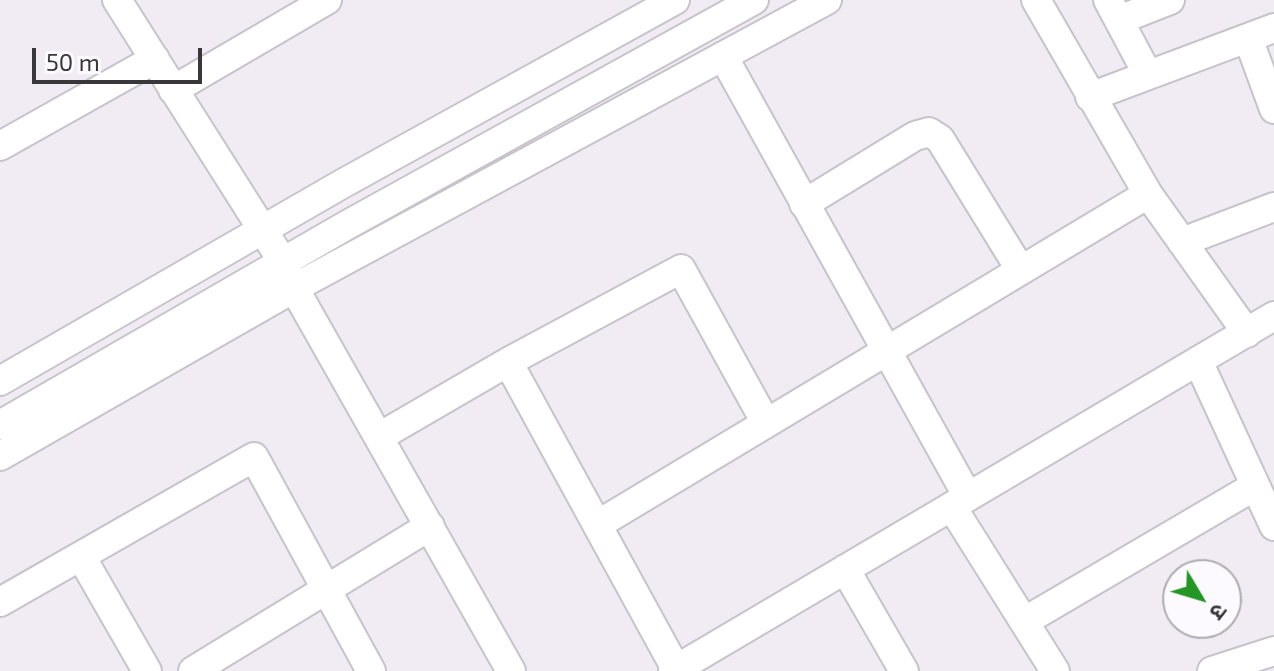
<!DOCTYPE html>
<meta charset="utf-8">
<style>
body{margin:0}
#map{position:relative;width:1274px;height:671px;overflow:hidden;background:#f1ecf3;font-family:"Exo 2","Noto Sans Devanagari",sans-serif}
canvas{display:block}
.north{position:absolute;left:1162px;top:559px;width:80px;height:80px;box-sizing:border-box;background:#fdfaff;border:2px solid #afacb0;border-radius:50%;rotate:128deg;font-size:22px;font-weight:700;line-height:32px;text-align:center;color:#39373a}
.north::after{content:'';display:block;margin:auto;width:28px;height:36px;background:#249623;clip-path:polygon(50% 0,100% 100%,50% 72%,0 100%)}
.scale{position:absolute;left:32px;top:48px;width:170px;height:36px;box-sizing:border-box;border:4px solid #39373a;border-top:0;padding-left:10px;font-size:24px;line-height:28px;white-space:nowrap;color:#39373a;-webkit-text-stroke:6px #fdfaff;paint-order:stroke}
</style>
<div id="map">
<canvas width="1274" height="671"></canvas>
<div class="north">उ</div>
<div class="scale">50 m</div>
</div>
<script>
const g = document.querySelector('canvas').getContext('2d');
g.lineJoin = 'round';
function shape(rows) {
  const path = new Path2D();
  for (const r of rows) {
    path.moveTo(r[0], r[1]);
    for (let i = 2; i < r.length; i += 2) path.lineTo(r[i], r[i + 1]);
  }
  return path;
}
function strokePath(path, color, width, dash) {
  g.strokeStyle = color;
  g.lineWidth = width;
  g.lineCap = dash ? 'butt' : 'round';
  g.setLineDash(dash || []);
  g.stroke(path);
}
const minor = shape([
 [117,0,283,262,294,288,511,671],
 [1036,0,1148,194,1247,333],
 [1108,0,1148,75],
 [1119,20,1170,0],
 [1248,38,1274,109],
 [723,56,968,497],
 [173,90,327,0],
 [1090,97,1274,28],
 [0,146,155,59],
 [804,204,915,136,929,132,940,139,1020,269],
 [1182,242,1274,207],
 [1198,361,1274,526],
 [508,362,676,669],
 [0,381,342,184,675,0],
 [0,425,347,225,754,0],
 [379,437,508,362,681,269,766,423],
 [0,456,294,288,827,0],
 [952,507,1055,671],
 [597,525,1148,194],
 [82,558,147,671],
 [845,569,904,671],
 [0,602,254,457,371,671],
 [1025,621,1255,486],
 [193,671,430,526],
 [673,671,1274,316],
 [1212,671,1274,651]
]);
strokePath(minor, '#c7c3ca', 32);
strokePath(minor, '#fff', 28);
</script>
